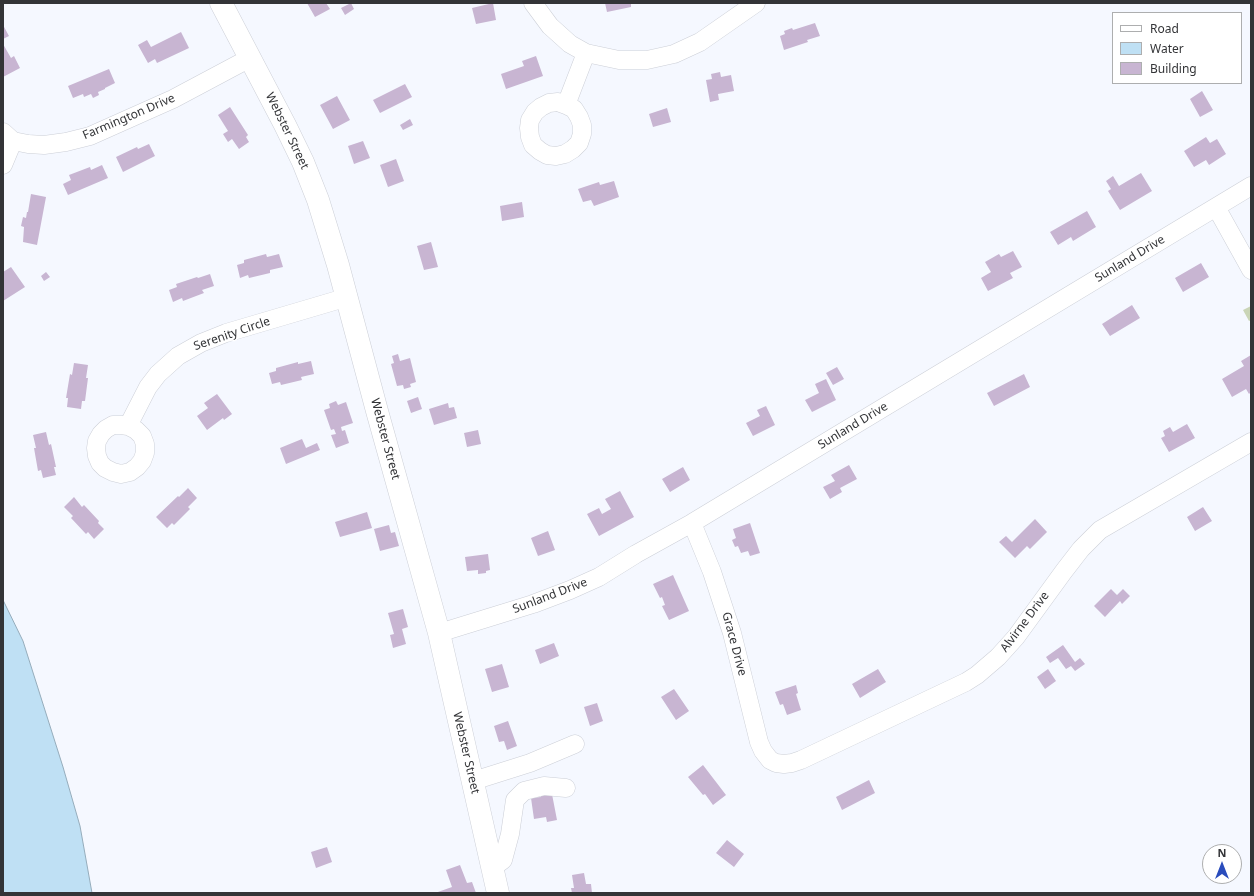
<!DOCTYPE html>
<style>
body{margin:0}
#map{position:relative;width:1254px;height:896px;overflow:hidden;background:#f5f8ff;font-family:"Noto Sans",sans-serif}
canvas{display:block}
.frame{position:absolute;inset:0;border:4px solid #333437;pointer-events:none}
.legend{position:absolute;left:1112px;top:12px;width:130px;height:72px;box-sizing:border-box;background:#fff;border:1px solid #adaeaf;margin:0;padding:5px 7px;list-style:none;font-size:12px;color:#333437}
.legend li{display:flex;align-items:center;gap:8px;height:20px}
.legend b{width:20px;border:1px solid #adaeaf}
.north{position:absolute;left:1202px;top:844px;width:40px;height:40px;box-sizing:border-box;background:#fff;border:1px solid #adaeaf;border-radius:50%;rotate:0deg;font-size:11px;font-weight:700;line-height:16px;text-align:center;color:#333437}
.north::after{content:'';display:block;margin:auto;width:14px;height:18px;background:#2a4cbc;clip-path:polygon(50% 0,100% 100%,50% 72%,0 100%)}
</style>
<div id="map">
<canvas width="1254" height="896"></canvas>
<div class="frame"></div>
<ul class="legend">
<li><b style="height:5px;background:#fff"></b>Road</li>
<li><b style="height:11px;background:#bfe0f4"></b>Water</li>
<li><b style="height:11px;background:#c8b5d2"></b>Building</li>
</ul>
<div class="north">N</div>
</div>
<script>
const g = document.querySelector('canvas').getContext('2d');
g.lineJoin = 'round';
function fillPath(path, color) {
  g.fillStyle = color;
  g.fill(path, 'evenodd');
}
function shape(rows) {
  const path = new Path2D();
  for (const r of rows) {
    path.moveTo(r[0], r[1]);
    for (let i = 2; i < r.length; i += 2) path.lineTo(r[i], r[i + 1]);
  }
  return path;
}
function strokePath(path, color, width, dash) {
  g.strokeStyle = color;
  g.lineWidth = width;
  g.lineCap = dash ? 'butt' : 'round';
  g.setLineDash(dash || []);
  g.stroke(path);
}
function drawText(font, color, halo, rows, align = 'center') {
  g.font = font + ' "Noto Sans",sans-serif';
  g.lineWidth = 3;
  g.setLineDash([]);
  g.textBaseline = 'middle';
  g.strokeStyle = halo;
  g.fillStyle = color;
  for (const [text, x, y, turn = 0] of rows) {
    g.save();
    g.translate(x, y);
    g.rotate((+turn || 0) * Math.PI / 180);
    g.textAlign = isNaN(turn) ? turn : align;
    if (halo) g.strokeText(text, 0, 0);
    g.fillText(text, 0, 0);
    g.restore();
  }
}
fillPath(shape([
 [1251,306,1251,320,1249,321,1243,310]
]), '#cad5b7');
const water = shape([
 [3,600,23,641,63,767,80,826,92,893,3,893,3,600]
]);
fillPath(water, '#bfe0f4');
strokePath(water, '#95acbb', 1);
fillPath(shape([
 [307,3,326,3,330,9,315,17],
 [351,3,354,9,345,15,341,8],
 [493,3,496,20,476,24,472,8],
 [605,3,631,3,631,7,607,12],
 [815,23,820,36,807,40,808,42,784,50,780,36,785,34,784,31,792,28,793,30],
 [3,25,9,36,3,39],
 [181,32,189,48,157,63,155,59,148,63,138,45,147,40,151,47],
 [3,44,11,58,14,56,20,68,3,77],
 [536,56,543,76,506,89,501,74,524,66,522,61],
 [109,69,115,83,105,88,105,89,98,92,99,95,93,98,91,94,84,97,83,94,73,98,68,86],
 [720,72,721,77,731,75,734,91,718,94,719,100,710,102,706,80,712,79,711,74],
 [405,84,412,97,380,113,373,100],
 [1202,91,1213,110,1200,117,1190,99],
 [337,96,350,120,333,129,320,105],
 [230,107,248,135,246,137,249,142,239,149,232,139,228,142,223,134,228,131,218,115],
 [667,108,671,122,653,127,649,114],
 [410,119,413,125,403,130,400,125],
 [1206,137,1210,143,1217,139,1226,154,1209,165,1206,160,1194,167,1184,151],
 [363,141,370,158,354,164,348,146],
 [149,144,155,156,123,172,116,157,137,147,138,149],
 [396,159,404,181,388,187,380,165],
 [102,165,108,178,68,195,63,184,71,180,69,175,90,167,91,170],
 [1141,173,1152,191,1120,210,1108,191,1111,189,1106,181,1113,176,1119,186],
 [614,181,619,197,594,206,591,200,583,202,578,189,599,182,600,185],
 [31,194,46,197,37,245,23,242,24,227,21,226,23,217,26,218,27,212,28,212],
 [522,202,524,217,502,221,500,206],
 [1087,211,1096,227,1073,241,1071,237,1058,245,1050,232],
 [431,242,438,267,424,270,417,246],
 [1013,251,1022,267,1010,273,1013,278,988,291,981,278,991,272,985,262,999,254,1001,257],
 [266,254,267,257,279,254,283,267,270,270,270,273,249,278,248,275,240,278,237,265,244,263,244,260],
 [1201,263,1209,277,1183,292,1175,278],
 [11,267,25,287,3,301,3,272],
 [46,272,50,277,44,281,41,276],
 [210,274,214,286,202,290,204,293,183,301,182,298,173,302,169,290,177,287,176,284,197,277,198,278],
 [1132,305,1140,318,1110,336,1102,324],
 [398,354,400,361,410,358,416,382,410,384,411,387,404,389,403,385,397,386,391,364,394,363,392,356],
 [1251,355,1251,392,1249,394,1246,389,1232,397,1222,379,1244,366,1241,361],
 [311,361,314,374,301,377,302,380,281,385,280,382,272,384,269,373,276,371,276,368,298,362,298,364],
 [74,363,88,365,86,378,88,378,85,401,82,401,81,409,67,407,68,398,66,398,70,374,72,375],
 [837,367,844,379,833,385,826,373],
 [1024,374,1030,387,994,406,987,393],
 [826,379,836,400,812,412,805,400,819,393,815,384],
 [217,394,232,414,224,420,223,418,207,430,197,416,208,408,204,403],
 [418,397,422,409,411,413,407,401],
 [336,401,338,405,346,402,353,423,341,427,342,431,345,430,349,443,336,448,331,435,336,434,334,429,331,430,324,410,330,408,329,404],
 [448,403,449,408,454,407,457,418,434,425,429,409],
 [766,406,775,425,753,436,746,423,760,416,757,410],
 [1187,424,1195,438,1169,452,1161,438,1165,436,1163,431,1170,427,1173,432],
 [478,430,481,444,467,447,464,433],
 [46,432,49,445,51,444,56,467,54,467,56,475,43,478,41,470,38,471,34,448,36,448,33,435],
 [302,439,306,448,317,443,320,450,286,464,280,448],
 [849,465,857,479,840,488,842,492,830,499,823,487,835,481,831,475],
 [683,467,690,480,670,492,662,479],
 [188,488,197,498,188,507,190,509,174,525,172,523,167,528,156,517,178,496,179,497],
 [620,491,634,517,599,536,587,514,599,508,602,514,611,509,605,499],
 [74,497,82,507,84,505,99,521,98,523,104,529,94,539,88,532,86,534,71,518,73,516,64,507],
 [1203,507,1212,521,1195,531,1187,517],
 [367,512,372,528,340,537,335,522],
 [1035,519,1047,532,1030,549,1027,546,1015,558,999,542,1006,536,1012,542],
 [750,523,760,553,750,556,748,551,741,553,738,546,735,547,732,540,736,538,733,529],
 [389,525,391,533,395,532,399,546,380,551,374,529],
 [548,531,555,550,538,556,531,538],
 [488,554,490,570,486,571,486,573,478,574,478,570,467,571,465,557],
 [673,575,689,611,669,620,662,606,665,605,662,597,660,598,653,584],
 [1111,589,1117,595,1123,589,1130,596,1122,604,1120,601,1105,617,1094,606],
 [403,609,408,627,402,629,406,644,393,648,390,635,394,634,388,613],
 [554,643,559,656,540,664,535,650],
 [1063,645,1075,662,1080,658,1085,664,1075,671,1071,666,1066,669,1058,658,1050,663,1046,657],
 [502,664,509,687,492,692,485,669],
 [878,669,886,682,860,698,852,684],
 [1048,669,1056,681,1045,689,1037,677],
 [796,685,798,693,796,694,801,710,787,715,783,704,780,705,775,692],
 [674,689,689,711,676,720,661,697],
 [597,703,603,721,590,726,584,707],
 [508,721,517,746,507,750,504,741,499,742,494,726],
 [703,765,726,795,713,805,705,794,703,795,688,777],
 [869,780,875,793,842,810,836,797],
 [551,789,557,820,547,822,546,817,534,819,531,798,541,797,540,791],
 [727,840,744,854,734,867,716,853],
 [327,847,332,862,316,868,311,852],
 [460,865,467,883,472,882,476,893,435,893,452,887,446,870],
 [584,873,586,884,591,884,592,893,572,893,571,888,574,888,572,875]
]), '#c8b5d2');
const minor = shape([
 [533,3,550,26,570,44,586,53,619,60,647,60,674,54,700,42,756,3],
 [566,105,574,109,579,117,582,125,582,134,579,143,573,149,565,154,556,156,547,155,540,151,533,145,530,137,529,128,530,120,535,112,541,107,549,103,558,102,566,105,586,53],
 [3,132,13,141,28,144,44,145,66,142,90,136,173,99,250,58],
 [3,165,13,141],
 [1216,207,1251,270],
 [128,426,136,430,142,436,145,444,145,453,142,461,137,467,130,472,121,474,113,472,105,468,100,463,97,456,96,448,97,441,101,434,106,429,113,425,121,425,128,426,148,387,158,374,178,356,201,343,226,333,348,297],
 [692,523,712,572,732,633,759,742,763,751,770,760,776,763,784,764,792,763,801,760,966,682,977,675,998,657,1016,637,1064,571,1081,549,1100,530,1251,442],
 [439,633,533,604,570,590,599,577,636,554,692,523,1251,186],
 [473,781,530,763,575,744],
 [492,868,503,860,510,834,515,800,524,791,544,786,566,788]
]);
const major = shape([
 [221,3,285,125,303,162,318,200,338,265,377,411,439,633,498,893]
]);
strokePath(minor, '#cccfd7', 19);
strokePath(major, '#cccfd7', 23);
strokePath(minor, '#fff', 18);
strokePath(major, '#fff', 22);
drawText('12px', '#333437', '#fff', [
 ["Farmington Drive",129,117,-23],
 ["Webster Street",287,131,64],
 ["Sunland Drive",1130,259,-31],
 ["Serenity Circle",232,334,-19],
 ["Sunland Drive",853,426,-31],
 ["Webster Street",385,439,75],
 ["Sunland Drive",550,596,-21],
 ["Alvirne Drive",1025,622,-53],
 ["Grace Drive",734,644,75],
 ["Webster Street",466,753,77]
]);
</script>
